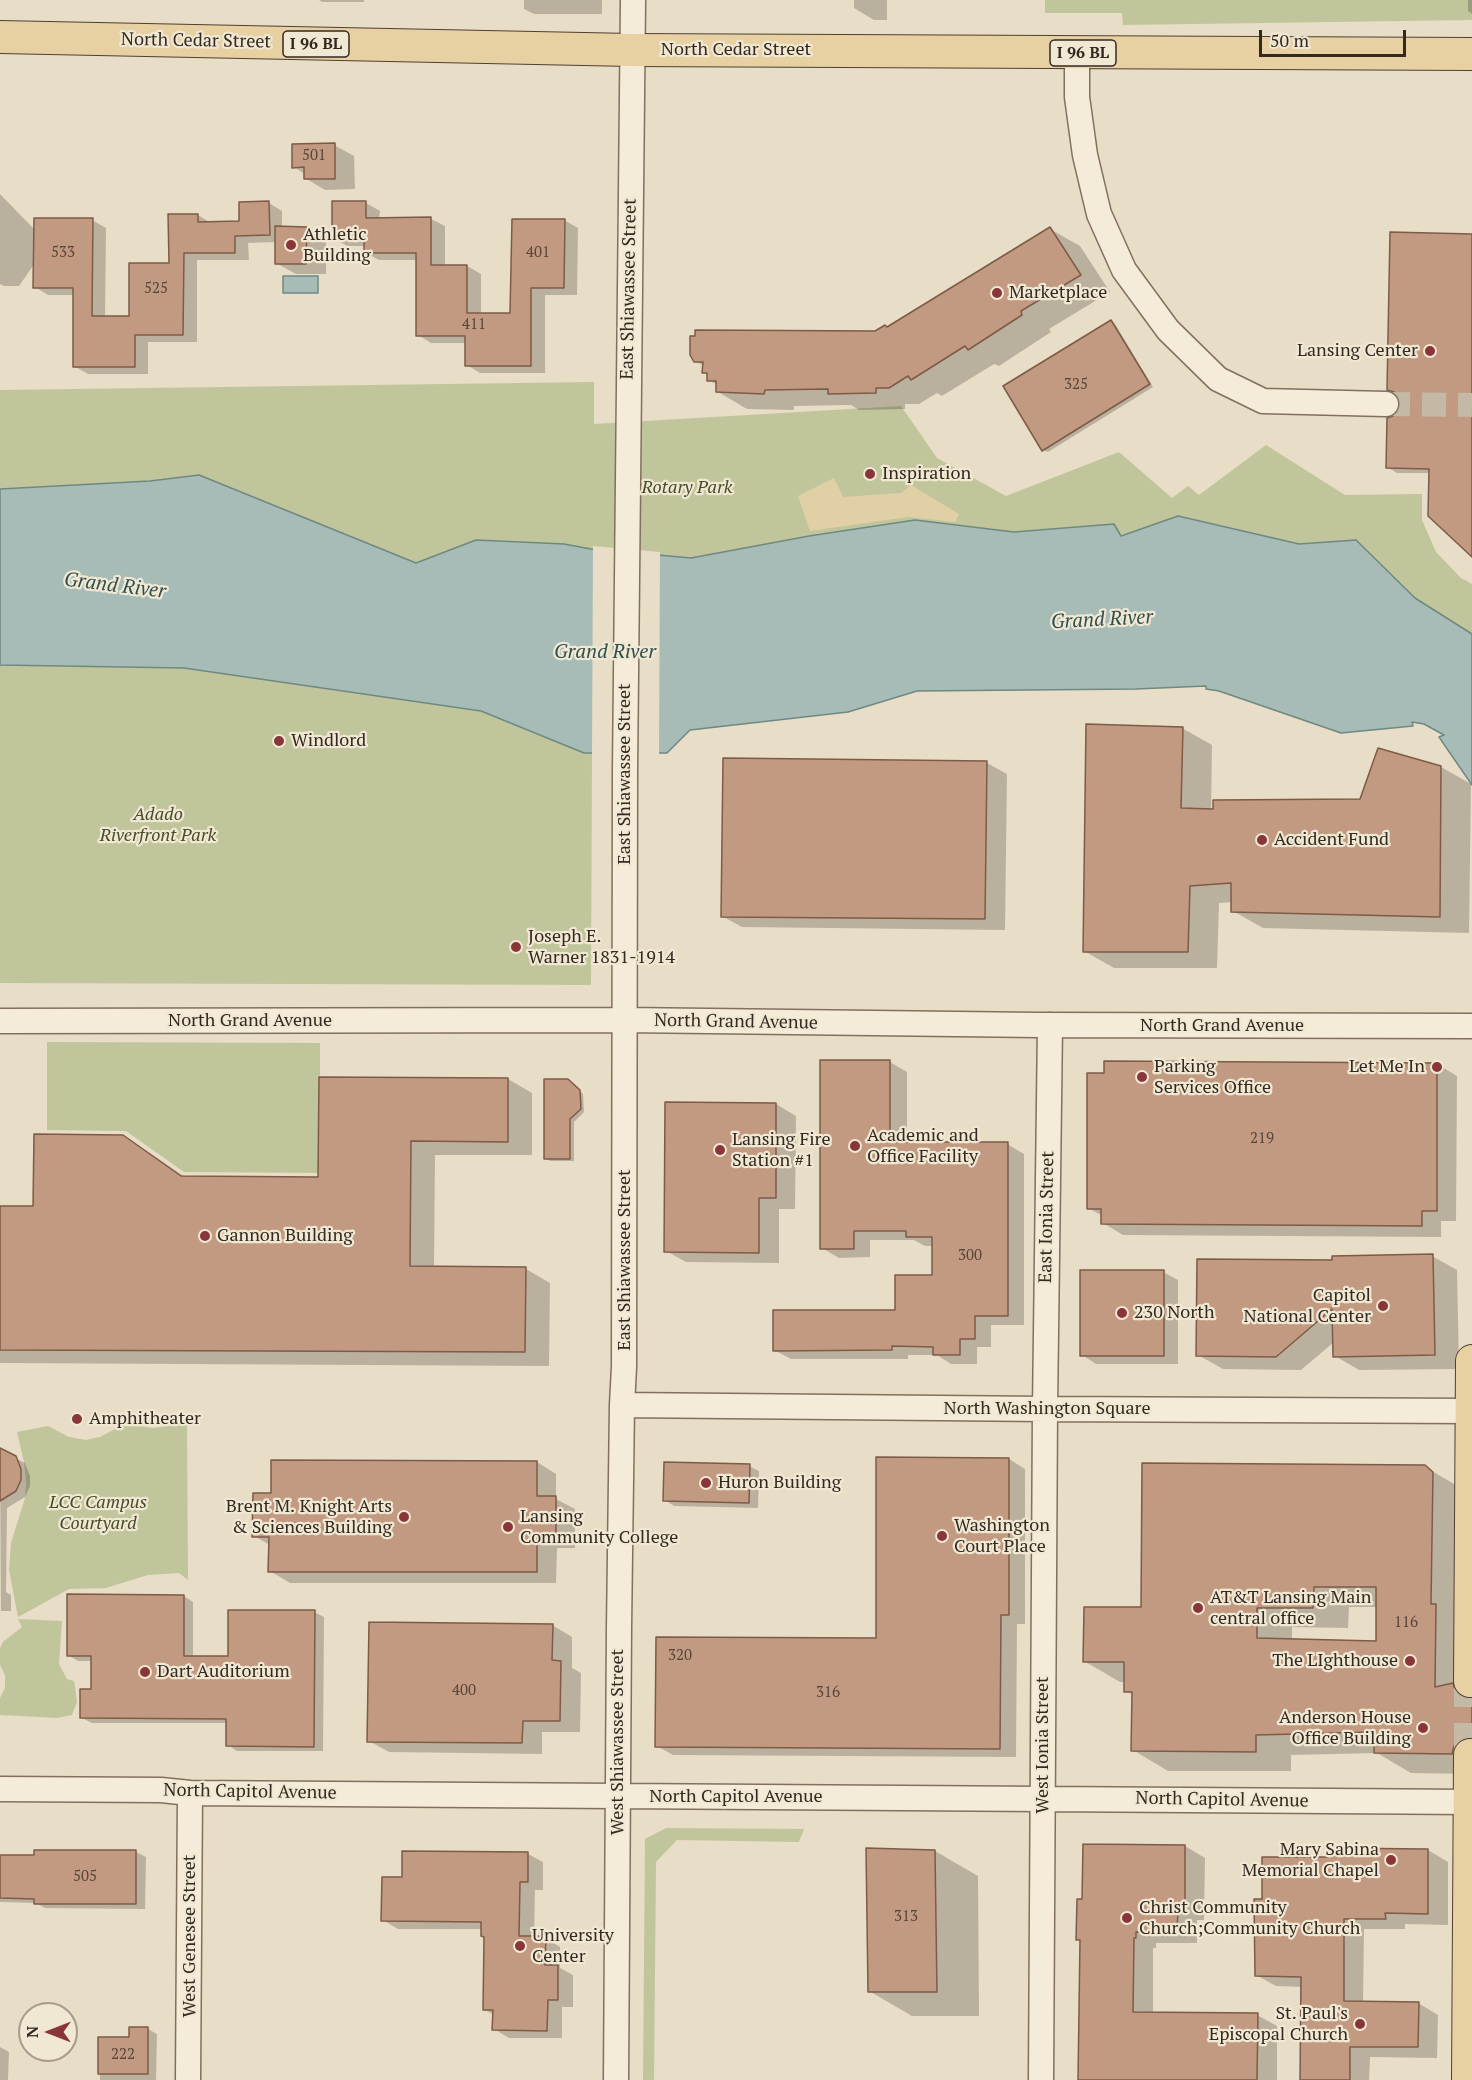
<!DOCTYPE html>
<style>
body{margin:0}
#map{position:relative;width:1472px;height:2080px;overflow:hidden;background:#e8ddc6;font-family:"PT Serif",serif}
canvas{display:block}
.north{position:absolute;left:18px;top:2002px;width:60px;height:60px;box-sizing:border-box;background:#f1e8d4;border:2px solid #a59c8c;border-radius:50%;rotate:270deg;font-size:16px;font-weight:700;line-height:24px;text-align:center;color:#332920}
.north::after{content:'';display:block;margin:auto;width:21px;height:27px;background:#883638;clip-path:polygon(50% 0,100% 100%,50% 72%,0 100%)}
.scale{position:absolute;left:1259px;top:30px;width:147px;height:27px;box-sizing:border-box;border:3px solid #332920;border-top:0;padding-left:8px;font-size:18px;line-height:21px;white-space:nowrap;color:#332920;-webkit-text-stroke:4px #f1e8d4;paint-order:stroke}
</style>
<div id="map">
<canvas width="1472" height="2080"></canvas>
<div class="north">N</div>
<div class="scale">50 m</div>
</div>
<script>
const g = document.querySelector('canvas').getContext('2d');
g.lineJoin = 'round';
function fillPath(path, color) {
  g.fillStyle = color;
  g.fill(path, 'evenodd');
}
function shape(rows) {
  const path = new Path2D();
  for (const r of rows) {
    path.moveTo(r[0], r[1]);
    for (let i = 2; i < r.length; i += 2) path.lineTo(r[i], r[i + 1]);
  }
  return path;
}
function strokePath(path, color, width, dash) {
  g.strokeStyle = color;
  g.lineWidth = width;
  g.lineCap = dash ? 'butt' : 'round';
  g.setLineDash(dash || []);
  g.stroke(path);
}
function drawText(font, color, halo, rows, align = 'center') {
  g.font = font + ' "PT Serif",serif';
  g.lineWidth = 4.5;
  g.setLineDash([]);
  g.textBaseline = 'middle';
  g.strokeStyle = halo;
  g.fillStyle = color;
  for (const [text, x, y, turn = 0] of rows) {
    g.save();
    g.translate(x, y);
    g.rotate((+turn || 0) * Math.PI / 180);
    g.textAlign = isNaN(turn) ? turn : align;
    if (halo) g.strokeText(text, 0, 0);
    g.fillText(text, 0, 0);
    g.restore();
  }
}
fillPath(shape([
 [1045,0,1472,0,1472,20,1123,25,1122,13,1045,13],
 [594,382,594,424,901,406,937,458,1006,496,1119,452,1172,498,1188,486,1199,495,1266,445,1345,495,1422,494,1422,520,1436,552,1461,578,1472,584,1472,634,1415,598,1356,540,1299,544,1178,516,1120,536,1114,524,1014,532,915,520,809,536,691,558,591,549,564,544,476,540,416,563,199,475,150,481,0,489,0,390],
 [0,665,184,668,481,711,584,753,592,753,591,985,0,983],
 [47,1042,320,1043,320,1173,184,1172,126,1131,47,1130],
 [187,1424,188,1580,179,1573,148,1575,106,1588,69,1589,18,1617,9,1570,11,1543,25,1498,26,1483,24,1462,17,1432,48,1426,69,1437,86,1440,100,1437,119,1427,134,1425,153,1428],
 [18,1619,62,1621,59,1664,67,1679,74,1681,75,1686,77,1702,72,1715,57,1718,0,1715,0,1698,5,1688,5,1675,0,1665,0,1648,3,1642,22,1627],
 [666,1828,804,1829,799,1842,677,1840,656,1862,654,2080,643,2080,645,1839]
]), '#c1c59b');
fillPath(shape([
 [834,478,843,497,901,493,911,485,959,514,955,522,908,517,810,531,798,496]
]), '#e1d0a6');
const water = shape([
 [283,276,318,276,318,293,283,293,283,276],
 [199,475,416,563,476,540,564,544,591,549,691,558,809,536,915,520,1014,532,1114,524,1121,536,1178,516,1299,544,1356,540,1415,598,1472,634,1472,785,1439,737,1444,735,1424,724,1412,722,1413,726,1341,733,1219,691,1206,689,1206,686,1136,689,917,691,848,712,690,730,667,753,584,753,481,711,184,668,0,665,0,489,150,481,199,475]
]);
fillPath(water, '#a7bcb6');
strokePath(water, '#6f8982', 1.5);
fillPath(shape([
 [593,546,660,552,659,756,592,756]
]), '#e8ddc6');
fillPath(shape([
 [319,0,364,0,364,2,322,2],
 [524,0,602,0,602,14,534,14,524,9],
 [854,0,887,0,887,20,874,20,854,8],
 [1468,0,1472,0,1472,14,1468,11],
 [334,145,354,156,355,189,325,190,305,178,305,174,294,167],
 [0,194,35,230,92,220,106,228,105,318,130,318,170,264,198,215,211,223,241,223,269,203,282,211,282,228,306,228,326,240,326,274,296,274,276,263,276,242,248,243,249,260,197,260,197,342,148,342,148,374,88,374,74,366,74,295,48,295,35,287,35,263,19,286,4,286,0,284],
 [366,203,380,211,379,219,431,219,445,226,445,266,467,266,481,274,481,315,512,315,564,220,578,228,577,295,545,295,545,373,480,373,467,365,467,343,431,343,418,335,418,260,379,260,366,253,366,246,347,246,334,238],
 [1050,229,1080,246,1110,292,1049,329,1051,332,999,366,994,364,942,396,937,393,919,404,905,404,905,409,859,410,851,405,794,406,794,410,747,409,718,392,718,385,708,380,708,375,704,372,704,366,695,361,875,332,888,328],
 [1472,235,1472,555,1430,473,1397,473,1387,467,1402,404,1398,395,1389,389],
 [1111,321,1115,324,1153,387,1048,452,1043,450],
 [1182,728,1212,745,1211,811,1361,801,1441,767,1471,784,1469,933,1263,928,1233,911,1233,902,1219,903,1217,968,1114,968,1084,951],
 [987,763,1007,774,1005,930,742,927,722,916],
 [890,1062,907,1072,907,1144,1007,1144,1024,1154,1024,1325,991,1325,991,1347,977,1347,977,1364,951,1364,937,1355,908,1355,908,1359,791,1359,774,1350,897,1311,933,1276,933,1246,925,1246,914,1240,870,1240,870,1257,839,1258,822,1248],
 [1105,1062,1437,1064,1457,1076,1456,1221,1441,1221,1441,1237,1123,1235,1103,1223,1103,1216,1088,1208],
 [508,1079,532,1093,532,1155,435,1155,434,1268,526,1269,550,1283,549,1366,0,1363,0,1208,35,1208,122,1136,147,1151,185,1177,320,1178],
 [572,1083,583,1094,584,1112,574,1122,574,1161,550,1161,546,1158],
 [776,1104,796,1116,795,1209,779,1209,779,1263,686,1262,666,1251],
 [1432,1256,1457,1270,1459,1369,1359,1370,1335,1356,1334,1342,1301,1370,1223,1369,1198,1355,1333,1261],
 [1163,1272,1178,1280,1178,1364,1096,1364,1082,1355],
 [0,1451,25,1463,30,1476,30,1486,25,1497,7,1508,6,1592,11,1595,11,1611,1,1611,1,1618],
 [1009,1459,1025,1469,1025,1624,1017,1624,1016,1757,673,1755,657,1746,877,1640],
 [537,1462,556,1474,556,1499,575,1509,575,1548,557,1548,556,1583,290,1583,270,1571,270,1545,254,1536],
 [749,1466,759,1471,758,1508,674,1506,665,1500],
 [1425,1467,1461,1488,1470,1695,1472,1696,1472,1774,1411,1773,1377,1753,1291,1755,1291,1771,1168,1771,1133,1750,1133,1695,1126,1691,1126,1682,1120,1682,1084,1661,1142,1609],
 [1349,1607,1377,1607,1378,1642,1292,1640,1292,1627,1348,1628],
 [184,1596,193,1602,193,1657,229,1657,314,1612,324,1617,323,1751,237,1751,228,1745,228,1723,92,1723,82,1718,92,1690,92,1661,78,1661,68,1655],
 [552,1625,572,1637,572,1668,581,1673,580,1732,542,1732,542,1754,389,1752,369,1741],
 [1185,1846,1205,1858,1204,1920,1197,1920,1197,1943,1156,1943,1156,1948,1153,1948,1153,2014,1257,2015,1277,2026,1277,2080,1080,2080,1082,1941,1078,1939,1084,1900],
 [1428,1850,1448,1862,1448,1925,1405,1924,1405,1929,1364,1929,1363,2003,1418,2003,1438,2015,1437,2058,1370,2057,1369,2080,1302,2080,1303,1987,1276,1986,1256,1975,1264,1900,1328,1859],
 [935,1851,978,1876,979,2016,912,2016,869,1991],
 [136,1852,146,1857,145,1909,45,1908,36,1903,0,1902,0,1856],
 [528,1854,543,1862,543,1890,535,1890,534,1938,545,1938,560,1947,560,1968,573,1975,573,2007,562,2007,562,2038,509,2038,494,2029,494,2015,485,2010,486,1938,482,1929,398,1929,383,1920,404,1879],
 [148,2029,157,2034,156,2080,100,2080,99,2038,130,2038],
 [0,2047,9,2052,8,2080,0,2080]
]), '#0003');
const building = shape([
 [335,143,335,179,304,179,304,167,292,168,292,144,335,143],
 [269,201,270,235,235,236,235,253,184,253,183,335,135,335,135,367,73,367,73,288,33,288,34,218,93,218,92,316,129,316,129,263,169,263,168,214,198,214,198,222,239,221,239,202,269,201],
 [332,201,366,201,366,218,431,217,431,265,467,265,467,313,510,313,512,219,565,219,564,288,531,288,531,366,465,366,465,336,416,336,416,253,364,253,364,239,332,239,332,201],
 [275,226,307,227,306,264,275,264,275,226],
 [1050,227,1081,275,1021,311,1022,315,968,350,965,346,911,380,908,376,889,388,876,388,876,393,828,394,828,389,765,390,764,394,716,392,716,381,707,381,707,373,702,373,703,362,694,362,690,355,690,336,695,336,695,330,875,331,885,325,887,327,1050,227],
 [1390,232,1472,234,1472,557,1428,516,1429,469,1386,468,1387,418,1393,416,1398,412,1400,404,1398,397,1394,392,1387,390,1390,232],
 [1111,320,1150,384,1042,451,1003,386,1111,320],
 [1086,724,1183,727,1181,808,1213,809,1213,800,1360,799,1378,748,1441,766,1440,917,1231,912,1231,883,1190,886,1188,952,1083,952,1086,724],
 [723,758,987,761,985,919,721,917,723,758],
 [820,1060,890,1060,890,1142,1008,1142,1008,1316,975,1316,975,1339,960,1339,960,1355,933,1355,933,1347,892,1346,892,1350,773,1351,773,1310,895,1310,895,1275,932,1275,932,1237,906,1237,906,1231,854,1231,854,1249,820,1249,820,1060],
 [1104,1061,1437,1063,1437,1211,1422,1211,1422,1226,1101,1224,1101,1209,1087,1209,1087,1073,1104,1073,1104,1061],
 [319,1077,508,1078,508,1142,411,1141,410,1266,526,1267,525,1352,0,1350,0,1206,33,1206,34,1134,123,1135,181,1176,318,1177,319,1077],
 [544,1079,568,1079,580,1090,581,1109,570,1119,570,1159,544,1159,544,1079],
 [665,1102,776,1103,776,1198,759,1198,759,1253,664,1252,665,1102],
 [1433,1254,1435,1355,1333,1357,1332,1309,1276,1357,1196,1356,1197,1259,1332,1260,1332,1256,1433,1254],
 [1080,1270,1164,1270,1164,1356,1080,1356,1080,1270],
 [0,1448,16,1456,21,1469,21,1480,16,1491,0,1501,0,1448],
 [876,1457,1009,1458,1009,1615,1001,1615,1000,1749,655,1747,656,1637,876,1638,876,1457],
 [271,1460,537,1461,537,1496,556,1496,556,1537,537,1537,537,1572,268,1572,269,1537,252,1537,253,1493,271,1493,271,1460],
 [664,1462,750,1464,749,1503,663,1501,664,1462],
 [1142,1463,1425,1465,1433,1472,1431,1604,1436,1604,1435,1687,1453,1683,1455,1690,1460,1696,1472,1699,1472,1737,1461,1740,1454,1746,1452,1754,1374,1753,1374,1732,1256,1735,1256,1752,1131,1751,1132,1692,1124,1692,1124,1662,1083,1662,1084,1607,1141,1607,1142,1463],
 [1314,1587,1376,1587,1376,1641,1257,1638,1257,1608,1313,1608,1314,1587],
 [67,1594,184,1595,184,1656,228,1656,228,1610,315,1610,314,1747,226,1746,226,1719,80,1718,80,1689,91,1689,91,1656,67,1656,67,1594],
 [369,1622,553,1624,552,1660,561,1661,560,1721,523,1721,522,1743,367,1742,369,1622],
 [1083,1844,1185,1845,1185,1909,1178,1909,1177,1933,1136,1932,1136,1938,1134,1938,1133,2012,1258,2013,1257,2080,1078,2080,1080,1940,1076,1940,1077,1899,1082,1899,1083,1844],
 [866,1848,935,1850,937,1992,868,1992,866,1848],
 [1327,1848,1428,1849,1428,1914,1385,1913,1386,1919,1344,1919,1344,2001,1419,2002,1418,2047,1350,2047,1350,2080,1300,2080,1301,1977,1255,1976,1254,1899,1262,1899,1262,1857,1327,1857,1327,1848],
 [34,1850,136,1850,136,1904,34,1904,34,1899,0,1898,0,1855,34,1855,34,1850],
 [402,1851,528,1852,528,1882,520,1882,519,1936,546,1936,545,1965,558,1965,558,2000,548,2000,547,2031,492,2030,493,2010,483,2010,484,1937,481,1936,481,1922,381,1921,382,1877,402,1877,402,1851],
 [129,2027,148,2027,148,2074,98,2074,98,2037,129,2037,129,2027]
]);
fillPath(building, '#c29a81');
strokePath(building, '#7d5b47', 1.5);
strokePath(shape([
 [1386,404,1472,405]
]), '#c4b9a5', 24, [24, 12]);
strokePath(shape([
 [1470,1755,1470,1681]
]), '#c4b9a5', 32, [32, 16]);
const minor = shape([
 [1077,53,1077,97,1085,155,1099,214,1124,270,1168,330,1218,379,1263,401,1386,404],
 [0,1021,626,1020,1038,1025,1472,1026],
 [622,1405,1045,1409,1472,1411],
 [0,1789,161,1790,190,1793,1472,1802],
 [188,2080,190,1793],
 [616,2080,619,1628,622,1405,624,1367,625,771,633,0],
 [1041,2080,1045,1409,1050,1025]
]);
const major = shape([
 [0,37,632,50,1472,54],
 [1470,1681,1472,1361],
 [1468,2080,1470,1755]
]);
strokePath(minor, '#81705e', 27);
strokePath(major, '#503f32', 34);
strokePath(minor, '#f4ebd8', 24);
strokePath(major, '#e7d0a2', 32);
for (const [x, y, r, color] of [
 [291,245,6,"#883638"],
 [997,293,6,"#883638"],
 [1430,351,6,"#883638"],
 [870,474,6,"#883638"],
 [279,741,6,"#883638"],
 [1262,840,6,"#883638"],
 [516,947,6,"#883638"],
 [1437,1067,6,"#883638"],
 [1142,1077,6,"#883638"],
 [855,1146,6,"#883638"],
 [720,1150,6,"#883638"],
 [205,1236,6,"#883638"],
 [1383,1306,6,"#883638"],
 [1122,1313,6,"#883638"],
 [77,1419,6,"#883638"],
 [706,1483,6,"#883638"],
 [404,1517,6,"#883638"],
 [508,1527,6,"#883638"],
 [942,1536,6,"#883638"],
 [1198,1608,6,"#883638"],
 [1410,1661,6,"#883638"],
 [145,1672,6,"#883638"],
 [1423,1728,6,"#883638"],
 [1391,1860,6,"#883638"],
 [1127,1918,6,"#883638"],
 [520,1946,6,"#883638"],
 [1360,2024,6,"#883638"]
]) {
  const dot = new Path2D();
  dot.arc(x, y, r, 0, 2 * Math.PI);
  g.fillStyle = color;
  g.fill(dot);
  strokePath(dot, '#f1e8d4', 2);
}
drawText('15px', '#574538', null, [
 ["501",314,156],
 ["533",63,253],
 ["401",538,253],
 ["525",156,289],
 ["411",474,325],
 ["325",1076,385],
 ["219",1262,1139],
 ["300",970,1256],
 ["116",1406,1623],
 ["320",680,1656],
 ["400",464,1691],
 ["316",828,1693],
 ["505",85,1877],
 ["313",906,1917],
 ["222",123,2055]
]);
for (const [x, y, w] of [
 [316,44,66],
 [1083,53,66]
]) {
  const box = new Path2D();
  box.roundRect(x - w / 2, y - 13, w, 26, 4.5);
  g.fillStyle = '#f1e8d4';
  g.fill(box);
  strokePath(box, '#332920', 1.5);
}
drawText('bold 16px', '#332920', null, [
 ["I 96 BL",316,44],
 ["I 96 BL",1083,53]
]);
drawText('18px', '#332920', '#f1e8d4', [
 ["North Cedar Street",196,41,1],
 ["North Cedar Street",736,50],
 ["East Shiawassee Street",629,289,-89],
 ["East Shiawassee Street",625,774,-90],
 ["North Grand Avenue",250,1021],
 ["North Grand Avenue",736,1022,1],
 ["North Grand Avenue",1222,1026],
 ["East Ionia Street",1047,1217,-89],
 ["East Shiawassee Street",625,1260,-90],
 ["North Washington Square",1047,1409],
 ["West Shiawassee Street",618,1742,-90],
 ["West Ionia Street",1043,1745,-90],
 ["North Capitol Avenue",250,1792,1],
 ["North Capitol Avenue",736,1797],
 ["North Capitol Avenue",1222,1800,1],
 ["West Genesee Street",190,1936,-90]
]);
drawText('18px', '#332920', '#f1e8d4', [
 ["Athletic",303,235],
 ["Building",303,256],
 ["Marketplace",1009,293],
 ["Lansing Center",1418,351,"right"],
 ["Inspiration",882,474],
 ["Windlord",291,741],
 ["Accident Fund",1274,840],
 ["Joseph E.",528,937],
 ["Warner 1831-1914",528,958],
 ["Parking",1154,1067],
 ["Services Office",1154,1088],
 ["Let Me In",1425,1067,"right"],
 ["Academic and",867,1136],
 ["Office Facility",867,1157],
 ["Lansing Fire",732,1140],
 ["Station #1",732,1161],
 ["Gannon Building",217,1236],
 ["Capitol",1371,1296,"right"],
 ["National Center",1371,1317,"right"],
 ["230 North",1134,1313],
 ["Amphitheater",89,1419],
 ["Huron Building",718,1483],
 ["Brent M. Knight Arts",392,1507,"right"],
 ["& Sciences Building",392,1528,"right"],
 ["Lansing",520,1517],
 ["Community College",520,1538],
 ["Washington",954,1526],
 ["Court Place",954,1547],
 ["AT&T Lansing Main",1210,1598],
 ["central office",1210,1619],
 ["The LIghthouse",1398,1661,"right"],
 ["Dart Auditorium",157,1672],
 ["Anderson House",1411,1718,"right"],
 ["Office Building",1411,1739,"right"],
 ["Mary Sabina",1379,1850,"right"],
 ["Memorial Chapel",1379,1871,"right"],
 ["Christ Community",1139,1908],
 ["Church;Community Church",1139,1929],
 ["University",532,1936],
 ["Center",532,1957],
 ["St. Paul's",1348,2014,"right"],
 ["Episcopal Church",1348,2035,"right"]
], 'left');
drawText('italic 18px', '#454d29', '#f1e8d4', [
 ["Rotary Park",687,488],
 ["Adado",158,815],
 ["Riverfront Park",158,836],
 ["LCC Campus",98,1503],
 ["Courtyard",98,1524]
]);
drawText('italic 20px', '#31514e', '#f1e8d4', [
 ["Grand River",115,586,7],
 ["Grand River",1102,620,-3],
 ["Grand River",605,652]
]);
</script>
